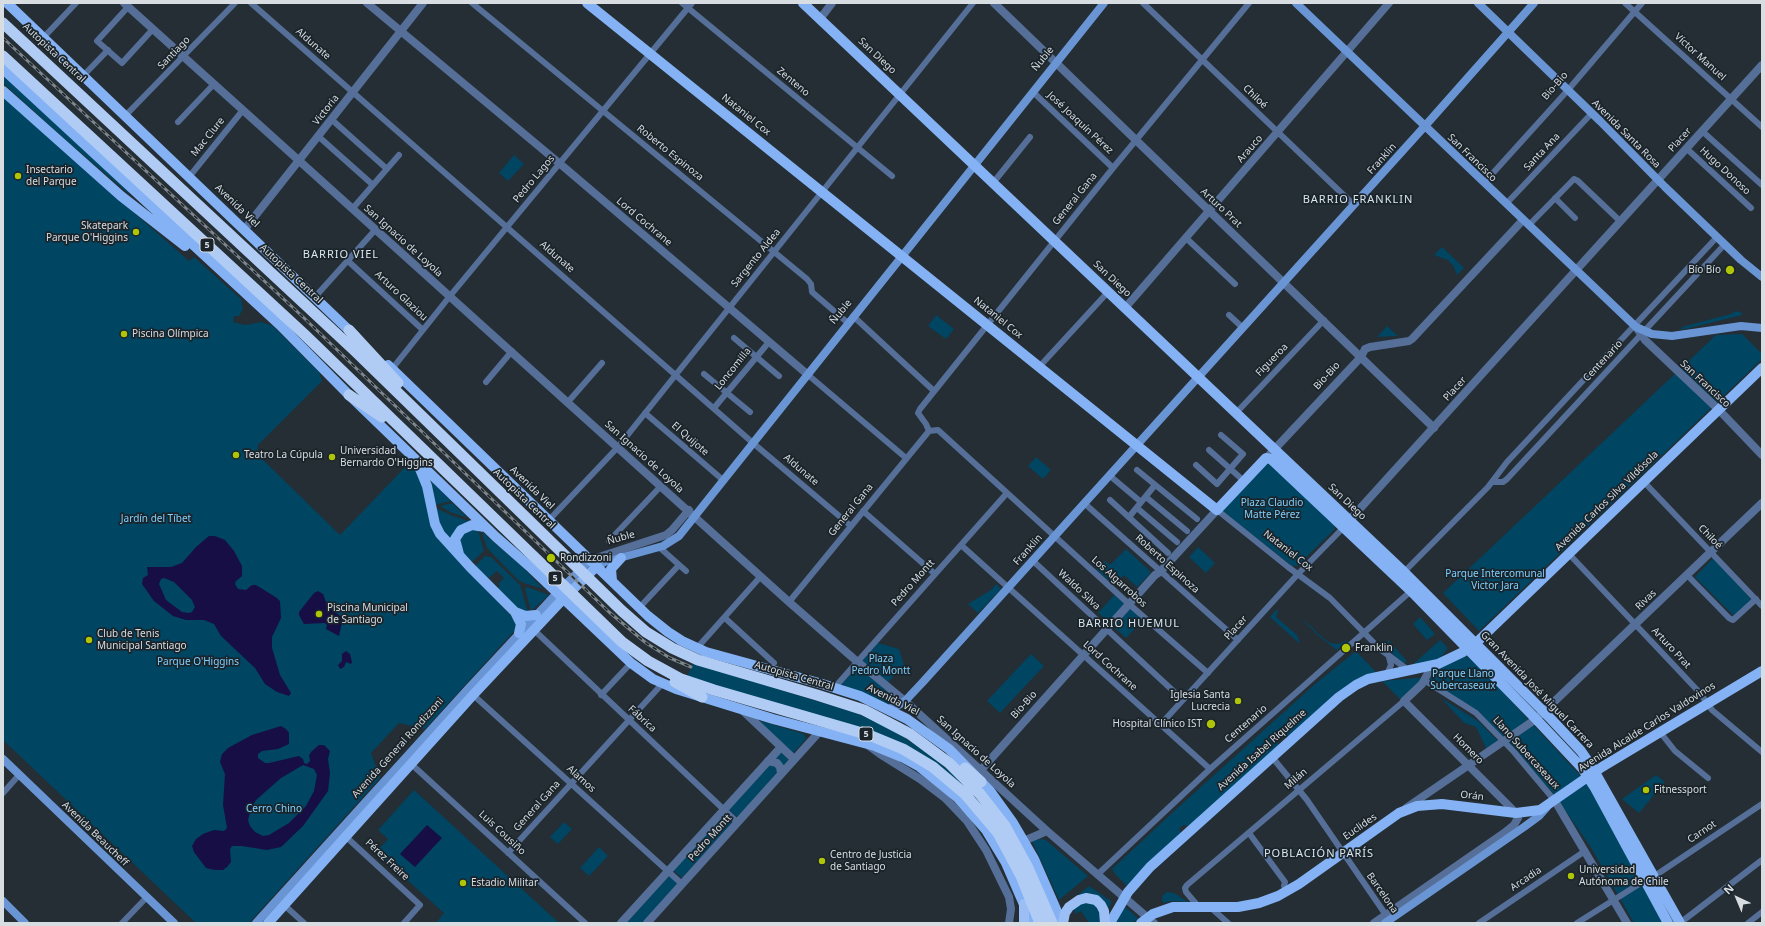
<!DOCTYPE html>
<meta charset="utf-8">
<style>
body{margin:0}
#map{position:relative;width:1765px;height:926px;overflow:hidden;background:#242e34;font-family:"Noto Sans",sans-serif}
canvas{display:block}
.frame{position:absolute;inset:0;border:4px solid #d7dde1;pointer-events:none}
.north{position:absolute;left:1717px;top:878px;width:40px;height:40px;-webkit-text-stroke:3px #1a242a;paint-order:stroke;rotate:316deg;font-size:11px;font-weight:700;line-height:16px;text-align:center;color:#d7dde1}
.north::after{content:'';display:block;margin:auto;width:14px;height:18px;background:#d7dde1;clip-path:polygon(50% 0,100% 100%,50% 72%,0 100%)}
</style>
<div id="map">
<canvas width="1765" height="926"></canvas>
<div class="frame"></div>
<div class="north">N</div>
</div>
<script>
const g = document.querySelector('canvas').getContext('2d');
g.lineJoin = 'round';
function fillPath(path, color) {
  g.fillStyle = color;
  g.fill(path, 'evenodd');
}
function shape(rows) {
  const path = new Path2D();
  for (const r of rows) {
    path.moveTo(r[0], r[1]);
    for (let i = 2; i < r.length; i += 2) path.lineTo(r[i], r[i + 1]);
  }
  return path;
}
function strokePath(path, color, width, dash) {
  g.strokeStyle = color;
  g.lineWidth = width;
  g.lineCap = dash ? 'butt' : 'round';
  g.setLineDash(dash || []);
  g.stroke(path);
}
function drawText(font, color, halo, rows, align = 'center') {
  g.font = font + ' "Noto Sans",sans-serif';
  g.lineWidth = 3.5;
  g.setLineDash([]);
  g.textBaseline = 'middle';
  g.strokeStyle = halo;
  g.fillStyle = color;
  for (const [text, x, y, turn = 0] of rows) {
    g.save();
    g.translate(x, y);
    g.rotate((+turn || 0) * Math.PI / 180);
    g.textAlign = isNaN(turn) ? turn : align;
    if (halo) g.strokeText(text, 0, 0);
    g.fillText(text, 0, 0);
    g.restore();
  }
}
fillPath(shape([
 [3,75,129,192,129,194,60,135,3,83],
 [3,97,189,261,194,257,241,299,243,309,239,316,234,316,233,322,245,325,261,322,273,326,319,372,322,381,258,445,257,454,340,535,409,463,416,471,445,545,516,621,515,630,425,729,399,723,371,753,380,778,249,923,196,923,3,740],
 [514,155,524,164,508,181,499,173],
 [1442,247,1464,268,1457,275,1454,267,1448,260,1434,255],
 [1736,311,1742,313,1742,315,1681,330,1682,327,1731,314],
 [936,315,954,329,946,339,928,326],
 [1387,326,1398,336,1377,337],
 [1742,334,1762,354,1762,359,1479,631,1443,593,1716,335],
 [1036,457,1051,470,1043,479,1028,466],
 [1270,463,1334,525,1335,529,1297,566,1292,566,1223,512,1223,508,1265,464],
 [431,481,451,500,451,501,435,505],
 [452,503,468,518,450,512,440,506],
 [438,509,453,516,472,522,450,542,441,529,437,510],
 [478,530,484,551,472,562,460,551,459,536,463,531],
 [481,531,523,567,543,589,524,583,518,580,487,548],
 [1198,547,1215,563,1206,573,1189,557],
 [1126,549,1150,571,1150,574,1137,587,1124,575,1114,585,1096,570,1105,561,1110,565],
 [485,556,491,557,520,585,528,612,521,614,497,589,500,586,498,584,504,578,497,571,489,578,481,573,475,566],
 [1713,558,1752,600,1734,616,1695,577],
 [996,584,1001,589,978,613,968,604,991,590],
 [527,587,549,595,531,611,525,589],
 [1115,594,1144,619,1126,638,1098,613],
 [1277,609,1278,611,1276,617,1297,635,1300,644,1270,617],
 [1298,617,1312,627,1319,635,1330,643,1338,644,1349,640,1337,650,1317,635,1312,629],
 [1420,617,1435,634,1427,640,1413,624],
 [1388,640,1407,661,1403,665,1385,646],
 [1440,640,1447,647,1447,650,1441,657,1437,660,1411,666],
 [878,643,899,649,904,665,883,688,898,701,895,703,886,704,840,686],
 [1356,651,1375,671,1376,674,1346,686,1287,739,1282,737,1277,741,1279,746,1189,826,1183,825,1179,829,1181,833,1127,886,1115,874,1112,869,1172,813,1315,684],
 [1031,654,1044,666,1000,713,987,701],
 [1465,655,1477,664,1587,783,1664,923,1634,923,1590,846,1553,793,1511,746,1478,713,1430,682,1430,679,1434,671],
 [693,663,856,713,893,730,929,754,953,774,988,812,943,770,687,677],
 [1416,678,1424,678,1402,701,1382,681],
 [1441,698,1478,721,1499,742,1487,750,1476,727,1464,723],
 [761,721,804,734,806,739,793,753,759,723],
 [779,750,789,760,737,817,727,808],
 [1656,775,1665,782,1639,813,1622,799],
 [414,790,559,923,436,923,444,913,376,852,388,839,378,830],
 [722,814,732,823,682,878,673,870],
 [564,822,572,829,558,844,550,837],
 [1041,839,1046,840,1088,876,1059,900,1032,841],
 [599,847,608,856,589,876,580,868],
 [669,876,678,884,643,923,626,923],
 [1089,886,1111,901,1111,904,1107,910,1095,897,1063,912,1062,908],
 [1167,892,1174,893,1188,902,1172,901,1165,903,1162,901,1162,896],
 [1080,902,1099,904,1101,923,1089,923,1081,911,1076,914,1073,909],
 [1124,906,1138,918,1133,923,1116,923]
]), '#004562');
fillPath(shape([
 [209,536,215,536,225,540,234,551,242,566,242,576,236,581,235,584,238,589,246,590,252,585,256,585,277,598,280,601,281,618,272,637,272,648,280,675,291,693,289,696,277,692,265,684,255,668,221,636,214,624,204,620,186,620,173,616,154,601,142,584,143,578,148,575,147,567,171,567,182,563,196,547],
 [164,578,174,582,192,600,195,607,192,612,189,613,182,612,166,600,159,584,161,579],
 [318,591,323,594,328,607,343,618,339,636,326,629,327,625,325,623,304,624,299,615,299,612,314,593],
 [346,651,350,654,352,662,351,664,346,662,344,667,340,669,338,665,342,661,342,654],
 [281,726,286,729,289,733,289,744,278,749,262,751,258,754,258,758,265,763,269,763,299,756,303,759,304,763,307,764,310,761,309,755,312,751,319,745,324,745,330,751,328,759,330,773,328,791,303,826,281,847,267,850,242,846,232,846,230,849,231,862,227,867,223,870,215,870,206,868,194,852,192,846,196,839,203,834,214,830,224,831,227,828,223,805,225,774,220,762,222,754,228,748,252,735],
 [303,765,314,769,317,775,314,791,306,806,289,823,269,835,263,836,255,832,250,826,248,820,251,809,256,800,281,778],
 [427,825,442,838,415,867,400,854]
]), '#160e45');
strokePath(shape([
 [251,3,753,443,851,526],
 [472,3,807,279,811,284,812,292,848,323],
 [682,3,892,176],
 [1143,3,1354,205],
 [1625,3,1762,127],
 [128,7,97,41,122,63,153,29],
 [43,38,76,3],
 [83,76,108,50],
 [1033,92,1113,168],
 [125,116,235,3],
 [331,119,387,169],
 [178,122,214,84],
 [1702,131,1762,185],
 [318,136,373,185],
 [1686,148,1751,208],
 [189,177,243,110],
 [993,183,1030,137],
 [1484,183,1568,90,1642,3],
 [1555,198,1575,218],
 [1506,204,1592,113],
 [353,208,399,155],
 [1529,225,1574,179,1578,181,1620,221],
 [1186,238,1235,284],
 [348,261,423,330],
 [315,297,376,229],
 [1229,315,1243,328],
 [853,316,934,391],
 [734,338,779,376],
 [1040,366,1108,292],
 [392,369,450,296,692,3],
 [704,374,750,412],
 [807,374,906,458],
 [486,382,512,351],
 [568,402,602,363],
 [714,408,769,342],
 [645,413,723,480],
 [1236,413,1324,320],
 [929,431,926,424,918,413,920,409,1113,168,1249,3],
 [929,431,938,430,1129,604,1208,673],
 [1209,450,1244,481],
 [1196,465,1217,484,1243,454,1221,435],
 [1137,470,1197,519],
 [1109,475,1141,502],
 [1492,482,1503,482,1507,479,1725,244],
 [1644,482,1762,606],
 [1146,497,1187,531],
 [1110,500,1168,553],
 [1084,503,1238,640],
 [1137,508,1177,542],
 [1217,510,1288,567,1330,598,1380,649,1408,670],
 [863,511,935,574],
 [1129,517,1155,485],
 [549,520,618,447,973,3],
 [609,541,661,486],
 [961,545,1210,769],
 [659,547,686,571],
 [1569,554,1700,693,1712,710,1762,752],
 [1032,560,1183,700],
 [1404,572,1488,487,1507,462,1717,237],
 [1687,575,1729,618,1733,620,1756,599],
 [789,602,929,431],
 [639,608,679,565],
 [725,618,774,663],
 [534,630,737,822],
 [697,648,761,576],
 [1387,674,1391,665,1389,657],
 [1424,680,1476,713,1514,752,1555,801],
 [835,687,1007,493],
 [471,693,682,884],
 [601,695,631,663],
 [1161,724,1298,574,1344,527],
 [1660,732,1675,751,1708,778],
 [1272,757,1307,800,1388,918],
 [409,762,585,923],
 [3,793,19,775],
 [1249,833,1285,882,1284,886,1288,891],
 [344,835,420,905,404,923],
 [508,853,662,684],
 [1097,875,1210,769,1411,591],
 [1653,877,1762,804],
 [283,904,304,923],
 [1198,906,1186,892,1185,888,1187,885,1404,701],
 [1210,907,1228,923],
 [122,923,147,897],
 [1479,923,1585,851],
 [1577,923,1644,881],
 [1680,923,1762,860],
 [1748,923,1762,912]
]), '#556f98', 6);
strokePath(shape([
 [124,3,789,602,853,658,905,701,1047,831,1154,923],
 [367,3,565,168,807,374],
 [994,3,1434,428],
 [820,19,832,3],
 [244,230,423,3],
 [1125,308,1389,3],
 [1636,327,1645,340,1719,410,1762,455],
 [1270,454,1361,357,1365,349,1370,347,1409,341,1412,339,1523,220],
 [1346,524,1762,65],
 [590,560,666,535,672,530,689,510],
 [741,709,794,759],
 [869,746,880,754,920,779,945,798,967,821,986,850,1009,897,1011,909,1009,923],
 [768,761,777,763,780,767,781,773],
 [981,770,1155,575,1160,572,1217,510],
 [1555,801,1627,923],
 [1406,808,1536,719,1762,503],
 [1019,843,1047,831],
 [621,923,781,747],
 [647,923,820,731],
 [1374,923,1504,833,1514,825,1518,818,1516,813,1404,701,1422,684,1432,666]
]), '#556f98', 8);
strokePath(shape([
 [1296,3,1636,327,1652,334,1672,336,1741,326,1762,328],
 [1478,3,1600,121,1665,187,1741,260,1762,277],
 [597,566,605,562,663,546,679,536,1104,3],
 [888,709,897,706,905,701,922,683,1425,126,1534,3],
 [3,759,174,923],
 [3,901,25,923],
 [256,923,467,690,557,593,590,560],
 [1385,923,1524,827,1539,816,1547,807]
]), '#6a95d5', 8);
strokePath(shape([
 [7,3,355,336],
 [587,3,1217,510,1266,458,1271,459,1411,591,1536,719,1582,768,1595,788,1668,923],
 [803,3,1404,572,1551,719,1581,751,1592,767,1680,923],
 [3,69,280,325,349,395,496,537,529,566,631,663,653,679,676,689,773,719,875,746,902,757,920,767,957,797,986,830,1006,863,1032,923],
 [3,91,121,196,185,246],
 [388,365,648,616,668,632,682,641,706,652,819,683,860,696,907,719,949,749,990,791,1013,823,1034,859,1062,923],
 [418,464,427,486,435,524,440,534,470,567,515,612,521,624,519,633],
 [459,554,455,539,461,530,472,525,485,527],
 [612,581,611,569,621,558],
 [515,612,525,616,536,615],
 [268,923,473,695,563,599,597,566],
 [1110,923,1128,892,1150,867,1339,697,1356,685,1368,679,1438,664,1463,652,1476,643,1762,368],
 [1141,923,1153,914,1173,907,1238,907,1259,903,1278,896,1299,884,1399,813,1417,806,1442,804,1516,813,1540,810,1602,767,1762,671]
]), '#85b2f4', 10);
strokePath(shape([
 [1024,904,1024,923],
 [1063,923,1065,913,1069,907,1079,900,1086,898,1096,900,1101,905,1104,911,1105,923]
]), '#9bbff4', 10);
strokePath(shape([
 [3,23,355,351,622,611,646,632,672,648,698,660,817,695,864,710,910,734,949,763,980,794,1005,826,1028,868,1052,923],
 [3,56,304,334,622,642,648,661,681,679,714,690,869,735,903,749,933,767,965,794,998,833,1021,876,1040,923],
 [349,330,398,383],
 [349,395,382,417],
 [675,682,702,697],
 [965,768,981,782]
]), '#b1ccf4', 11);
const rail = shape([
 [3,38,303,317,609,612,646,643,670,658,691,667]
]);
strokePath(rail, '#7e868b', 3);
strokePath(rail, '#1a242a', 1.5, [4.5]);
for (const [x, y, r, color] of [
 [18,176,4,"#aec508"],
 [136,232,4,"#aec508"],
 [1730,270,5,"#aec508"],
 [124,334,4,"#aec508"],
 [236,455,4,"#aec508"],
 [332,457,4,"#aec508"],
 [551,558,5,"#aec508"],
 [319,614,4,"#aec508"],
 [89,640,4,"#aec508"],
 [1346,648,5,"#aec508"],
 [1238,701,4,"#aec508"],
 [1211,724,5,"#aec508"],
 [1646,790,4,"#aec508"],
 [822,861,4,"#aec508"],
 [1571,876,4,"#aec508"],
 [463,883,4,"#aec508"]
]) {
  const dot = new Path2D();
  dot.arc(x, y, r, 0, 2 * Math.PI);
  g.fillStyle = color;
  g.fill(dot);
  strokePath(dot, '#1a242a', 1.5);
}
for (const [x, y, w] of [
 [207,245,14],
 [555,578,14],
 [866,734,14]
]) {
  const box = new Path2D();
  box.roundRect(x - w / 2, y - 7, w, 14, 3);
  g.fillStyle = '#1a242a';
  g.fill(box);
  strokePath(box, '#d7dde1', 1);
}
drawText('bold 9px', '#d7dde1', null, [
 ["5",207,245],
 ["5",555,578],
 ["5",866,734]
]);
drawText('10px', '#d7dde1', '#1a242a', [
 ["Aldunate",313,44,41],
 ["Autopista Central",54,53,43],
 ["Santiago",174,53,-46],
 ["San Diego",877,56,43],
 ["Víctor Manuel",1700,57,42],
 ["Ñuble",1043,59,-51],
 ["Zenteno",793,82,40],
 ["Bio-Bio",1555,86,-49],
 ["Chiloé",1255,97,44],
 ["Victoria",326,110,-52],
 ["Nataniel Cox",746,115,39],
 ["José Joaquín Pérez",1080,123,43],
 ["Avenida Santa Rosa",1626,134,45],
 ["Mac Clure",208,137,-51],
 ["Placer",1680,140,-48],
 ["Arauco",1250,149,-49],
 ["Santa Ana",1542,152,-47],
 ["Roberto Espinoza",670,153,39],
 ["San Francisco",1472,158,44],
 ["Franklin",1382,159,-48],
 ["Hugo Donoso",1725,171,43],
 ["Pedro Lagos",534,179,-50],
 ["General Gana",1075,199,-51],
 ["Avenida Viel",237,206,44],
 ["Arturo Prat",1221,208,43],
 ["Lord Cochrane",644,222,40],
 ["San Ignacio de Loyola",403,241,42],
 ["Aldunate",557,257,41],
 ["Sargento Aldea",756,258,-51],
 ["Autopista Central",291,274,43],
 ["San Diego",1112,279,43],
 ["Arturo Glaziou",401,296,43],
 ["Ñuble",841,312,-51],
 ["Nataniel Cox",998,318,39],
 ["Figueroa",1272,360,-46],
 ["Centenario",1603,361,-47],
 ["Loncomilla",733,369,-51],
 ["Bio-Bio",1327,376,-47],
 ["San Francisco",1705,384,43],
 ["Placer",1455,389,-48],
 ["El Quijote",690,439,41],
 ["San Ignacio de Loyola",644,457,42],
 ["Aldunate",801,470,40],
 ["Avenida Viel",532,488,44],
 ["Autopista Central",524,499,44],
 ["Avenida Carlos Silva Vildósola",1607,501,-44],
 ["San Diego",1347,502,43],
 ["General Gana",851,510,-51],
 ["Chiloé",1710,537,46],
 ["Ñuble",621,538,-16],
 ["Franklin",1028,550,-48],
 ["Nataniel Cox",1288,551,38],
 ["Roberto Espinoza",1167,564,42],
 ["Los Algarrobos",1119,582,42],
 ["Pedro Montt",913,583,-48],
 ["Waldo Silva",1079,590,43],
 ["Rivas",1646,600,-44],
 ["Placer",1236,628,-48],
 ["Arturo Prat",1671,648,47],
 ["Lord Cochrane",1110,666,42],
 ["Autopista Central",794,676,16],
 ["Gran Avenida José Miguel Carrera",1537,690,46],
 ["Avenida Viel",893,700,27],
 ["Bio-Bio",1024,705,-48],
 ["Fábrica",642,719,43],
 ["Centenario",1246,724,-41],
 ["Avenida Alcalde Carlos Valdovinos",1647,727,-32],
 ["Avenida General Rondizzoni",398,748,-48],
 ["Homero",1468,749,45],
 ["Avenida Isabel Riquelme",1262,750,-42],
 ["San Ignacio de Loyola",976,752,42],
 ["Llano Subercaseaux",1526,753,48],
 ["Alamos",581,779,42],
 ["Milán",1296,779,-41],
 ["Orán",1472,796,7],
 ["General Gana",537,806,-48],
 ["Euclides",1360,827,-35],
 ["Carnot",1702,832,-34],
 ["Luis Cousiño",502,833,43],
 ["Avenida Beaucheff",95,834,44],
 ["Pedro Montt",710,838,-48],
 ["Pérez Freire",387,860,43],
 ["Arcadia",1526,879,-34],
 ["Barcelona",1382,893,55]
]);
drawText('10px', '#d7dde1', '#1a242a', [
 ["Insectario",26,170],
 ["del Parque",26,182],
 ["Skatepark",128,226,"right"],
 ["Parque O'Higgins",128,238,"right"],
 ["Bío Bío",1721,270,"right"],
 ["Piscina Olímpica",132,334],
 ["Universidad",340,451],
 ["Bernardo O'Higgins",340,463],
 ["Teatro La Cúpula",244,455],
 ["Rondizzoni",560,558],
 ["Piscina Municipal",327,608],
 ["de Santiago",327,620],
 ["Club de Tenis",97,634],
 ["Municipal Santiago",97,646],
 ["Franklin",1355,648],
 ["Iglesia Santa",1230,695,"right"],
 ["Lucrecia",1230,707,"right"],
 ["Hospital Clínico IST",1202,724,"right"],
 ["Fitnessport",1654,790],
 ["Centro de Justicia",830,855],
 ["de Santiago",830,867],
 ["Universidad",1579,870],
 ["Autónoma de Chile",1579,882],
 ["Estadio Militar",471,883]
], 'left');
drawText('10px', '#7fcffd', '#1a242a', [
 ["Plaza Claudio",1272,503],
 ["Matte Pérez",1272,515],
 ["Jardín del Tíbet",156,519],
 ["Parque Intercomunal",1495,574],
 ["Victor Jara",1495,586],
 ["Plaza",881,659],
 ["Pedro Montt",881,671],
 ["Parque O'Higgins",198,662],
 ["Parque Llano",1463,674],
 ["Subercaseaux",1463,686],
 ["Cerro Chino",274,809]
]);
g.letterSpacing = '1px';
drawText('11px', '#d9e6ee', '#1a242a', [
 ["BARRIO FRANKLIN",1358,200],
 ["BARRIO VIEL",341,255],
 ["BARRIO HUEMUL",1129,624],
 ["POBLACIÓN PARÍS",1319,854]
]);
g.letterSpacing = '0px';
</script>
